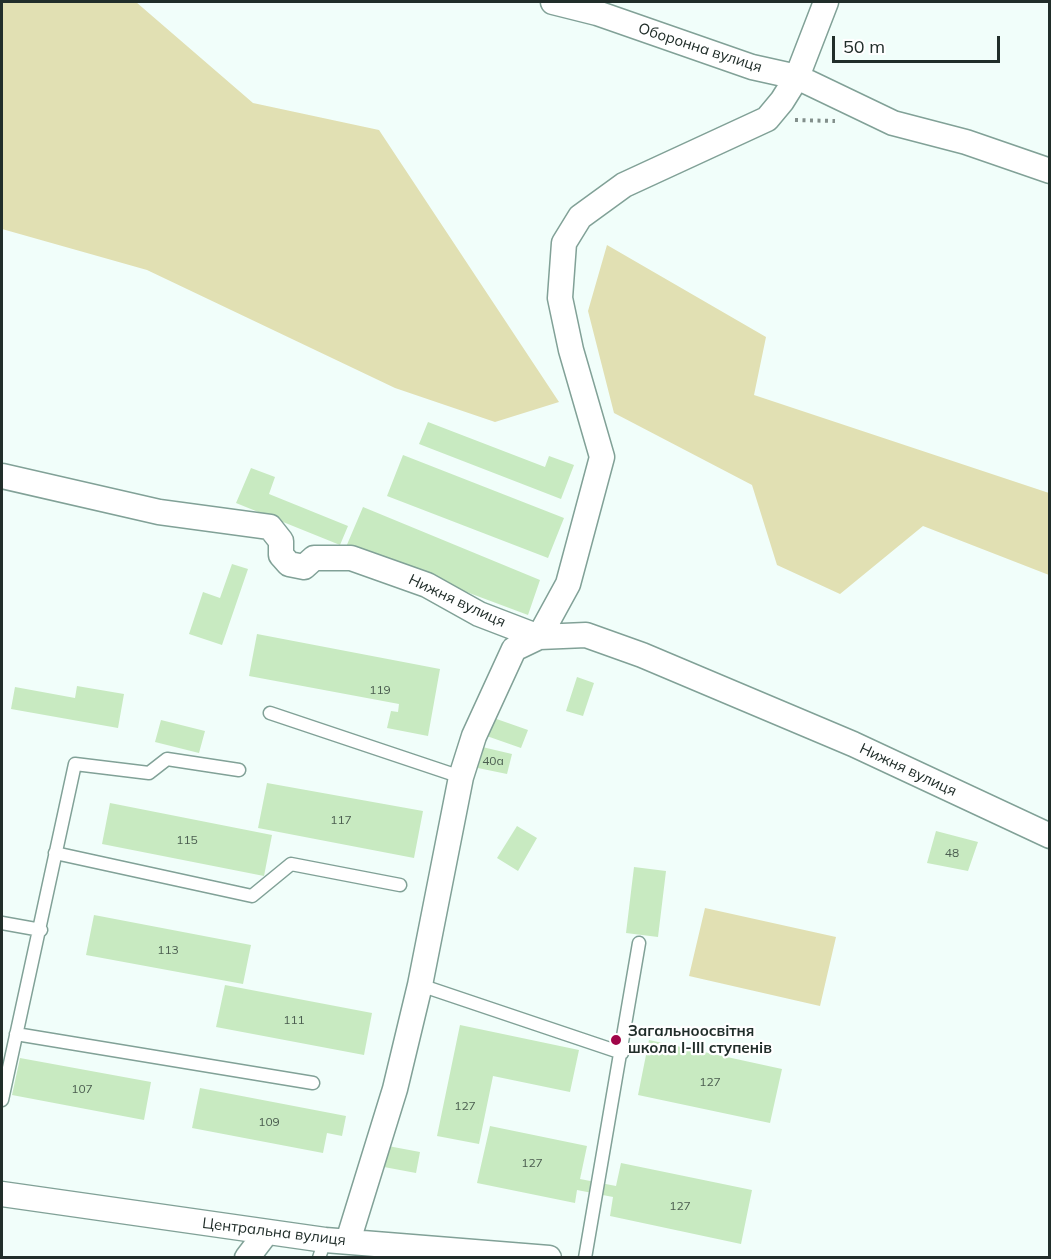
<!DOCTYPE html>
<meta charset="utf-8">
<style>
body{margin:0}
#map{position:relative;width:1051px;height:1259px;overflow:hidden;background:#f1fefa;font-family:Mulish,sans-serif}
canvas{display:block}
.frame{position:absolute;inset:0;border:3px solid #212e2a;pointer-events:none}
.scale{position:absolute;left:832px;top:36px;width:168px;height:27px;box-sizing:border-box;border:3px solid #212e2a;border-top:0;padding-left:8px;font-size:18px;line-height:21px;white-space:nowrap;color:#212e2a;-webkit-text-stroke:4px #fff;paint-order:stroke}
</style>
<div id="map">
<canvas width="1051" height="1259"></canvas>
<div class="frame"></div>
<div class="scale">50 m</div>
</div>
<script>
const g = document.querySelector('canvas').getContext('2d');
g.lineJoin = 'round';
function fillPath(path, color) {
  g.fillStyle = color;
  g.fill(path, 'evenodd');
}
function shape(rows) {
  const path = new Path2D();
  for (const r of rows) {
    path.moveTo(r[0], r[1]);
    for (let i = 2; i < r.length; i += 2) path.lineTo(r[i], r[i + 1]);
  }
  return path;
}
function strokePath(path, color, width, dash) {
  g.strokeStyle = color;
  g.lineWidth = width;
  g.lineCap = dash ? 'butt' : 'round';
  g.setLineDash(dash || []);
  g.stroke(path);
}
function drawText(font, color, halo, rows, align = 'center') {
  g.font = font + ' Mulish,sans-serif';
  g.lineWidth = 4.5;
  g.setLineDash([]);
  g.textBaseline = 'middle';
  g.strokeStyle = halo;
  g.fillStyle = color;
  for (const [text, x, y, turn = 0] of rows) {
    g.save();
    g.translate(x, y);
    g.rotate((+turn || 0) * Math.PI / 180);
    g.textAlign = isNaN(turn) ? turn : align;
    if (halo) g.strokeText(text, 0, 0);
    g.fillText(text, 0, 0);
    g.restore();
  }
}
fillPath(shape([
 [2,2,136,2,253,103,379,130,559,402,495,422,395,388,147,270,2,229],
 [607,245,766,337,754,395,1049,493,1049,575,923,526,840,594,777,565,752,485,614,413,588,311],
 [705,908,836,937,820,1006,689,976]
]), '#e1e0b3');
fillPath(shape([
 [428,422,545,467,549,456,574,465,561,499,419,444],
 [403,455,564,518,548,558,387,496],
 [251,468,275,477,269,494,348,526,340,545,236,503],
 [363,507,540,580,528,615,346,547],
 [232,564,248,569,222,645,189,634,203,592,220,598],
 [257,634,440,669,428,736,387,728,391,711,398,712,399,704,249,676],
 [577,677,594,683,583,716,566,711],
 [77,686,124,694,118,728,11,709,15,687,75,698],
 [488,716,528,730,521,748,481,734],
 [161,720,205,731,199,753,155,742],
 [478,746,512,754,507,774,473,767],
 [267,783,423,811,414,858,258,828],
 [110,803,272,835,264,876,102,844],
 [517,826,537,838,518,871,497,858],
 [936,831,978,842,968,871,927,863],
 [634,867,666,871,658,937,626,933],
 [94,915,251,945,243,984,86,955],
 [225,985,372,1013,364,1055,216,1027],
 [460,1025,579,1050,570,1092,493,1076,479,1144,437,1136],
 [649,1040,782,1069,770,1123,638,1095],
 [20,1058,151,1082,144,1120,12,1095],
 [200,1088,346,1116,342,1136,327,1133,323,1153,192,1128],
 [490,1126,587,1146,580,1179,616,1186,621,1163,752,1190,741,1244,610,1216,613,1197,577,1190,575,1203,477,1183],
 [388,1146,420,1152,416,1173,384,1167]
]), '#c8eac1');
const lane = shape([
 [270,713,461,777],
 [55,853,252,896,291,864,400,885],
 [2,923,41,930],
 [420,985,622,1053],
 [16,1034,313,1083],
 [2,1100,75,764,149,773,167,759,239,770],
 [319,1258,325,1240],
 [585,1258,639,943]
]);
const street = shape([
 [553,2,597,13,752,67,797,77,893,123,966,142,1050,171],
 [2,476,159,512,270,527,281,541,281,555,289,564,304,567,314,558,351,558,427,585,479,614,539,637,586,635,642,655,853,744,1050,836],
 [2,1194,325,1240,549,1258],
 [348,1241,395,1089,420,985,461,777,474,736,514,649,539,637,568,584,602,457,571,350,560,298,564,243,580,217,624,185,767,119,782,101,797,77,826,2],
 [247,1258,266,1233]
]);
strokePath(lane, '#81a197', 15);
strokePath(street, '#81a197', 27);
strokePath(shape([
 [795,120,835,121]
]), '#828f8b', 4, [3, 4.5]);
strokePath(lane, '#fff', 12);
strokePath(street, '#fff', 24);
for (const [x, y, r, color] of [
 [616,1040,6,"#a00548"]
]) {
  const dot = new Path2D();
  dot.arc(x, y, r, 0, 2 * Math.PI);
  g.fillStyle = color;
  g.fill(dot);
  strokePath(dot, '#fff', 2);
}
drawText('12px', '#4b5d50', null, [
 ["119",380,690],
 ["40а",493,761],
 ["117",341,820],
 ["115",187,840],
 ["48",952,853],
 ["113",168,950],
 ["111",294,1020],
 ["127",710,1082],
 ["107",82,1089],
 ["127",465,1106],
 ["109",269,1122],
 ["127",532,1163],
 ["127",680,1206]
]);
drawText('15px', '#212e2a', '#fff', [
 ["Оборонна вулиця",700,48,18],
 ["Нижня вулиця",457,601,25],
 ["Нижня вулиця",908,770,25],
 ["Центральна вулиця",274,1232,7]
]);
drawText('bold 15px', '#212e2a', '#fff', [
 ["Загальноосвітня",628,1031],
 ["школа I-III ступенів",628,1048]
], 'left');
</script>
